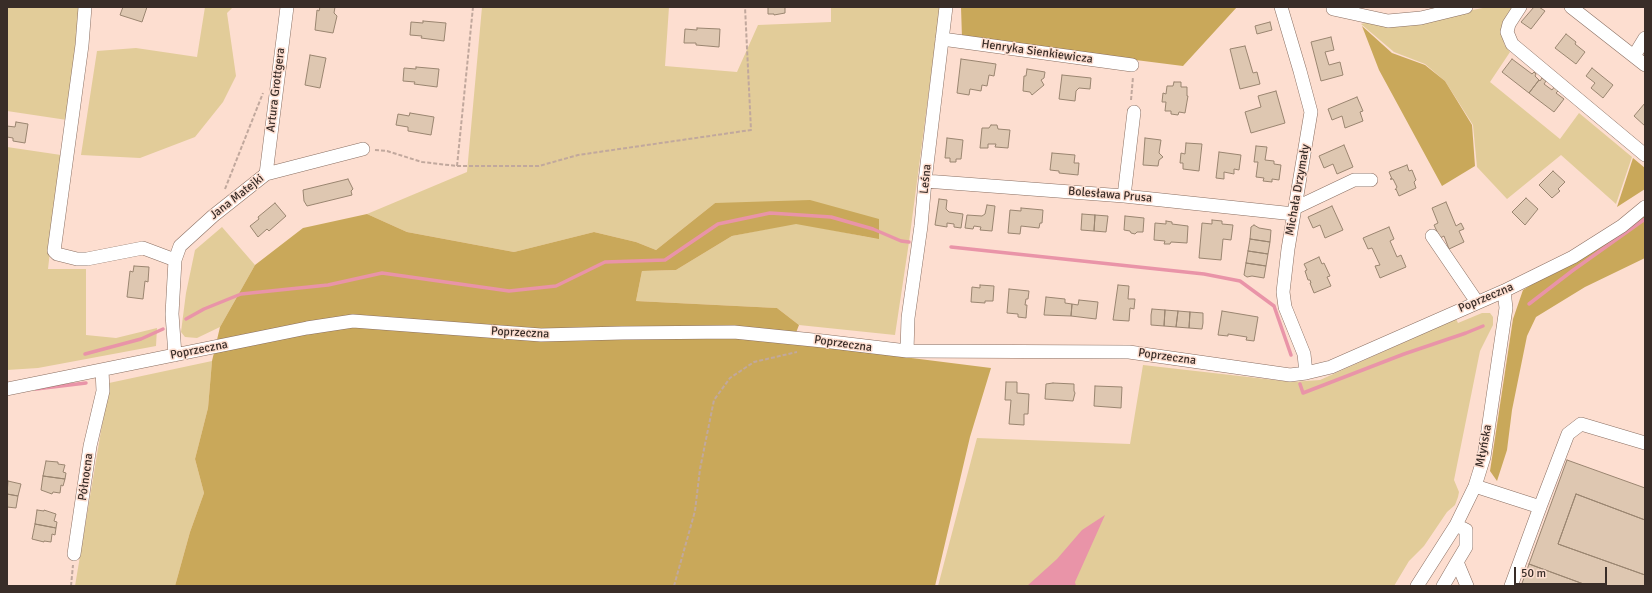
<!DOCTYPE html>
<html>
<head>
<meta charset="utf-8">
<style>
  body { margin:0 }
  #map { position:relative; width:1652px; height:593px; overflow:hidden; background:#fdded0; font-family:Signika,sans-serif }
  canvas { display:block }
  .frame { position:absolute; inset:0; border:8px solid #392d28; pointer-events:none }
  .scale { position:absolute; left:1514px; top:567px; width:93px; height:18px; box-sizing:border-box; border:2px solid #392d28; border-top:0; padding-left:5px; font-size:12px; line-height:14px; white-space:nowrap; color:#392d28; -webkit-text-stroke:3px #fdded0; paint-order:stroke }
</style>
</head>
<body>
<div id="map">
<canvas width="1652" height="593"></canvas>
<div class="frame"></div>
<div class="scale">50 m</div>
</div>
<script>
const c = document.querySelector('canvas').getContext('2d');
c.lineJoin = 'round';
function paint(path, color) { c.fillStyle = color; c.fill(path, 'evenodd'); }
const shape = rows => new Path2D(rows.map(r => 'M' + r).join(''));
function strokePath(path, color, width, dash) { c.strokeStyle = color; c.lineWidth = width; c.lineCap = dash ? 'butt' : 'round'; c.setLineDash(dash || []); c.stroke(path); }
function write(font, color, halo, rows, align = 'center') {
  c.font = font + ' Signika,sans-serif'; c.lineWidth = 3; c.setLineDash([]); c.textBaseline = 'middle'; c.strokeStyle = halo; c.fillStyle = color; for (const [text, x, y, turn = 0] of rows) {
    c.save(); c.translate(x, y); c.rotate((+turn || 0) * Math.PI / 180); c.textAlign = isNaN(turn) ? turn : align; if (halo) c.strokeText(text, 0, 0); c.fillText(text, 0, 0); c.restore();
  }
}
const green = shape([
  [7,7,81,7,67,120,7,111],
  [205,7,233,7,227,13,236,76,223,102,195,137,140,158,81,155,97,51,136,48,197,57],
  [482,7,669,7,665,66,737,72,758,25,831,22,831,7,940,7,909,242,895,335,799,325,777,308,636,301,642,271,676,270,732,236,796,223,878,239,715,203,656,250,636,242,594,232,514,252,407,232,367,214,467,172],
  [1488,7,1517,7,1503,34,1504,44,1510,52,1490,82,1560,139,1579,113,1632,157,1616,204,1561,155,1507,199,1477,167,1473,125,1445,81,1425,64,1394,52,1361,24,1365,23,1410,22],
  [7,147,61,155,48,269,86,269,86,335,116,338,157,328,156,346,38,368,7,370],
  [222,227,255,265,220,327,197,338,185,337,181,332,186,293,195,250],
  [1482,313,1490,313,1493,317,1493,325,1480,351,1454,480,1459,492,1458,497,1455,505,1447,512,1424,546,1409,561,1394,586,938,586,977,438,1130,444,1143,365,1292,382,1320,380,1456,319,1458,323],
  [212,361,208,408,195,459,204,493,190,532,175,586,75,586,109,383]
]);
const forest = shape([
  [961,7,1237,7,1183,66,962,38],
  [1362,26,1392,53,1425,65,1445,81,1472,125,1475,166,1442,186,1379,70],
  [1633,158,1645,168,1645,189,1617,207],
  [810,200,879,219,879,239,796,224,732,236,676,270,642,271,636,301,777,308,799,325,792,343,991,368,970,437,935,586,175,586,190,532,204,493,195,459,208,408,212,361,220,327,255,265,303,228,367,214,407,232,514,252,594,232,636,242,656,250,715,203],
  [1645,213,1645,258,1585,287,1536,317,1527,336,1512,410,1507,450,1497,481,1490,471,1513,319,1523,290]
]);
const water = shape([
  [1105,515,1075,582,1076,586,1027,586,1057,559,1082,530]
]);
const stream = shape([
  [951,247,1204,274,1240,281,1274,306,1291,355],
  [1529,304,1572,271,1645,219],
  [186,319,204,309,241,294,328,285,382,273,509,291,556,286,605,262,665,260,718,224,770,213,831,217,873,229,901,241,909,242],
  [85,354,141,339,163,329],
  [1300,384,1303,393,1404,354,1466,333,1483,326],
  [36,389,86,383]
]);
const building = shape([
  [123,7,147,7,142,22,120,15,123,7],
  [320,7,335,7,334,13,337,16,333,33,315,30,317,10,319,11,320,7],
  [768,7,785,7,785,13,774,15,774,14,768,14,768,7],
  [1534,7,1539,7,1545,11,1531,29,1521,22,1534,7],
  [423,21,446,23,444,41,421,38,422,36,410,35,411,22,423,23,423,21],
  [1270,22,1272,30,1257,34,1255,26,1270,22],
  [697,28,720,29,719,47,696,45,696,43,684,43,685,29,697,30,697,28],
  [1566,34,1576,42,1575,44,1585,52,1576,64,1555,48,1566,34],
  [1331,37,1334,50,1325,52,1329,65,1340,62,1343,75,1321,81,1311,42,1331,37],
  [1245,46,1253,73,1257,72,1260,84,1240,89,1230,49,1245,46],
  [310,55,326,58,320,88,305,85,310,55],
  [961,59,996,64,994,76,989,75,987,86,982,85,981,91,970,89,969,95,957,93,961,59],
  [1512,59,1532,74,1534,72,1536,74,1535,76,1539,80,1529,93,1502,72,1512,59],
  [416,67,439,69,437,87,414,84,415,82,403,81,404,68,416,69,416,67],
  [1592,68,1613,85,1603,98,1591,88,1595,83,1586,76,1592,68],
  [1027,69,1045,72,1044,78,1041,80,1044,85,1032,95,1030,92,1023,91,1024,76,1026,76,1027,69],
  [1062,75,1091,78,1090,89,1079,88,1076,91,1075,101,1059,99,1062,75],
  [1542,78,1546,81,1544,84,1552,90,1555,86,1559,90,1556,93,1564,99,1554,112,1529,93,1539,80,1540,81,1542,78],
  [1174,82,1181,82,1181,87,1187,87,1187,96,1188,96,1185,113,1179,112,1178,115,1171,114,1171,111,1165,111,1166,102,1162,102,1163,93,1166,94,1167,86,1173,86,1174,82],
  [1276,91,1285,123,1251,133,1245,112,1261,107,1258,96,1276,91],
  [1357,97,1363,111,1360,112,1363,121,1345,128,1342,116,1332,120,1328,109,1357,97],
  [1645,103,1645,126,1634,116,1645,103],
  [410,113,434,117,431,135,408,131,408,127,396,125,398,114,409,116,410,113],
  [16,122,28,124,25,143,13,141,13,138,7,137,7,126,15,127,16,122],
  [991,125,997,125,998,129,1010,130,1008,148,995,147,996,144,988,144,988,148,980,148,982,128,989,128,991,125],
  [947,138,963,140,961,159,956,159,956,162,950,162,950,158,945,158,947,138],
  [1145,138,1161,140,1159,153,1163,157,1159,160,1158,166,1143,165,1145,138],
  [1186,143,1202,144,1199,171,1183,169,1183,163,1180,163,1181,153,1185,154,1186,143],
  [1344,145,1353,167,1337,174,1333,164,1324,168,1319,156,1344,145],
  [1256,146,1267,147,1265,160,1274,161,1274,164,1281,165,1279,180,1272,179,1272,182,1263,181,1264,178,1256,177,1258,162,1254,162,1256,146],
  [1219,152,1241,155,1239,170,1234,169,1234,174,1224,172,1224,179,1216,178,1219,152],
  [1052,153,1075,155,1074,163,1079,163,1078,175,1059,173,1059,171,1050,170,1052,153],
  [1407,165,1409,171,1412,170,1416,180,1414,182,1416,188,1399,196,1396,189,1395,190,1397,187,1393,179,1390,179,1392,179,1389,172,1407,165],
  [1553,171,1565,182,1558,189,1560,191,1552,198,1539,185,1553,171],
  [348,179,353,189,351,191,352,195,307,206,304,201,303,190,348,179],
  [1526,198,1538,209,1525,225,1512,212,1526,198],
  [939,199,947,200,946,209,949,212,963,214,961,228,954,227,954,224,947,223,947,227,935,225,939,199],
  [1446,202,1456,226,1461,223,1464,229,1459,231,1464,242,1449,249,1444,236,1440,238,1434,225,1438,223,1432,208,1446,202],
  [275,203,286,216,269,231,267,229,258,237,250,226,259,219,258,217,275,203],
  [987,205,995,206,992,231,980,230,981,227,974,226,973,229,965,228,967,215,982,216,985,214,987,205],
  [1332,206,1343,230,1325,238,1320,225,1313,228,1308,217,1332,206],
  [1021,208,1043,210,1042,223,1040,223,1039,228,1021,226,1020,234,1008,233,1010,210,1021,211,1021,208],
  [1082,214,1095,215,1094,231,1081,230,1082,214],
  [1095,215,1108,216,1106,232,1094,231,1095,215],
  [1125,216,1144,218,1143,232,1137,232,1135,234,1131,233,1130,231,1124,230,1125,216],
  [1212,220,1222,221,1222,224,1233,225,1231,240,1223,239,1221,260,1199,258,1202,223,1212,224,1212,220],
  [1166,221,1172,222,1172,224,1188,226,1187,243,1171,242,1170,244,1164,244,1165,241,1154,240,1155,223,1166,224,1166,221],
  [1254,225,1259,228,1271,230,1270,242,1250,239,1251,227,1254,225],
  [1389,227,1394,239,1390,241,1397,257,1401,255,1406,267,1380,278,1375,266,1380,265,1372,248,1368,249,1363,238,1389,227],
  [1250,239,1270,242,1268,254,1248,251,1250,239],
  [1248,251,1268,254,1266,266,1246,263,1248,251],
  [1319,257,1322,264,1324,263,1330,276,1327,277,1331,286,1314,293,1310,283,1311,283,1310,280,1308,280,1305,271,1307,270,1304,264,1319,257],
  [1246,263,1266,266,1264,278,1252,276,1247,277,1244,275,1246,263],
  [134,266,149,267,148,282,145,281,143,299,127,297,130,271,133,272,134,266],
  [980,285,994,286,993,301,985,301,985,303,971,302,972,287,980,288,980,285],
  [1118,285,1129,286,1128,299,1135,299,1134,309,1130,308,1129,321,1113,320,1118,285],
  [1009,289,1029,291,1028,299,1026,299,1025,305,1027,305,1026,318,1018,317,1018,314,1007,313,1009,289],
  [1046,297,1065,299,1065,303,1072,304,1071,316,1044,315,1046,297],
  [1079,300,1098,302,1096,319,1071,316,1072,304,1078,305,1079,300],
  [1152,309,1165,310,1164,326,1151,325,1151,315,1152,309],
  [1165,310,1178,311,1176,327,1164,326,1165,310],
  [1178,311,1190,312,1189,328,1176,327,1178,311],
  [1222,311,1258,317,1254,341,1246,340,1247,337,1228,334,1228,336,1218,335,1222,311],
  [1190,312,1203,313,1203,323,1202,329,1189,328,1190,312],
  [1006,382,1017,382,1017,393,1029,394,1028,414,1024,414,1024,425,1009,424,1011,400,1005,400,1006,382],
  [1053,383,1074,384,1074,391,1075,393,1073,401,1045,399,1046,384,1053,383],
  [1095,386,1122,387,1121,408,1094,406,1095,386],
  [1567,460,1645,488,1645,520,1576,494,1558,544,1645,575,1645,586,1589,586,1529,564,1567,460],
  [46,461,58,462,58,464,65,465,63,472,66,473,65,479,43,476,46,461],
  [43,476,65,479,63,486,61,485,60,493,53,492,52,494,41,490,43,476],
  [8,481,21,484,18,496,7,494,8,481],
  [7,494,18,496,16,508,7,507,7,494],
  [1576,494,1645,520,1645,575,1558,544,1576,494],
  [37,510,44,511,44,510,56,514,54,521,57,522,56,528,35,524,37,510],
  [35,524,56,528,55,535,52,534,51,542,44,541,44,542,32,539,35,524],
  [1529,564,1589,586,1521,586,1529,564]
]);
const path = shape([
  [1131,100,1133,77],
  [375,150,387,151,422,162,457,166,539,166,578,155,751,130,745,7],
  [457,166,473,7],
  [225,189,263,93],
  [71,586,73,565],
  [674,586,695,511,700,469,714,400,730,378,754,362,797,352]
]);
const minor = shape([
  [85,7,82,45,54,251,57,254,77,259,87,259,143,248,175,260],
  [1281,7,1300,71,1311,112,1288,249,1283,292,1285,307,1304,354,1306,373],
  [1520,7,1509,24,1507,32,1512,44,1645,155],
  [1571,7,1645,65],
  [1333,9,1388,21,1421,18,1466,7],
  [942,39,1132,65],
  [1634,56,1645,38],
  [266,174,287,7],
  [925,181,1124,196,1294,214],
  [1124,196,1134,112],
  [1295,208,1354,180,1371,180],
  [1432,236,1477,302],
  [907,351,908,318,921,226,925,181,946,7],
  [175,355,172,314,175,260,180,246,213,216,266,174,363,149],
  [7,389,307,328,353,321,541,335,622,333,734,332,823,341,907,351,1129,352,1290,375,1306,373,1331,367,1504,291,1573,257,1622,226,1645,207],
  [1475,486,1540,507,1568,434,1581,424,1645,443],
  [1456,525,1466,530,1466,547,1457,562,1467,586],
  [74,554,90,446,103,391,102,370],
  [1417,586,1456,525,1475,486,1484,457,1506,308,1504,291],
  [1443,586,1457,562],
  [1511,586,1540,507]
]);
const streetNames = [
  ["Henryka Sienkiewicza",1037,52,8],
  ["Artura Grottgera",276,90,-83],
  ["Leśna",926,179,-84],
  ["Michała Drzymały",1298,190,-80],
  ["Bolesława Prusa",1110,195,5],
  ["Jana Matejki",237,197,-38],
  ["Poprzeczna",1486,298,-23],
  ["Poprzeczna",520,333,3],
  ["Poprzeczna",843,344,8],
  ["Poprzeczna",199,350,-11],
  ["Poprzeczna",1167,357,8],
  ["Młyńska",1484,446,-79],
  ["Północna",86,477,-82]
];
paint(green, '#e2cc99');
paint(forest, '#c9a85a');
paint(water, '#e994a8');
strokePath(stream, '#e994a8', 3.5);
paint(building, '#dec7b1');
strokePath(building, '#9a8570', 1);
strokePath(minor, '#8a6f62', 14);
strokePath(path, '#c1a89d', 2, [4, 2]);
strokePath(minor, '#fff', 13);
write('12px', '#392d28', '#fdded0', streetNames);
</script>
</body>
</html>
